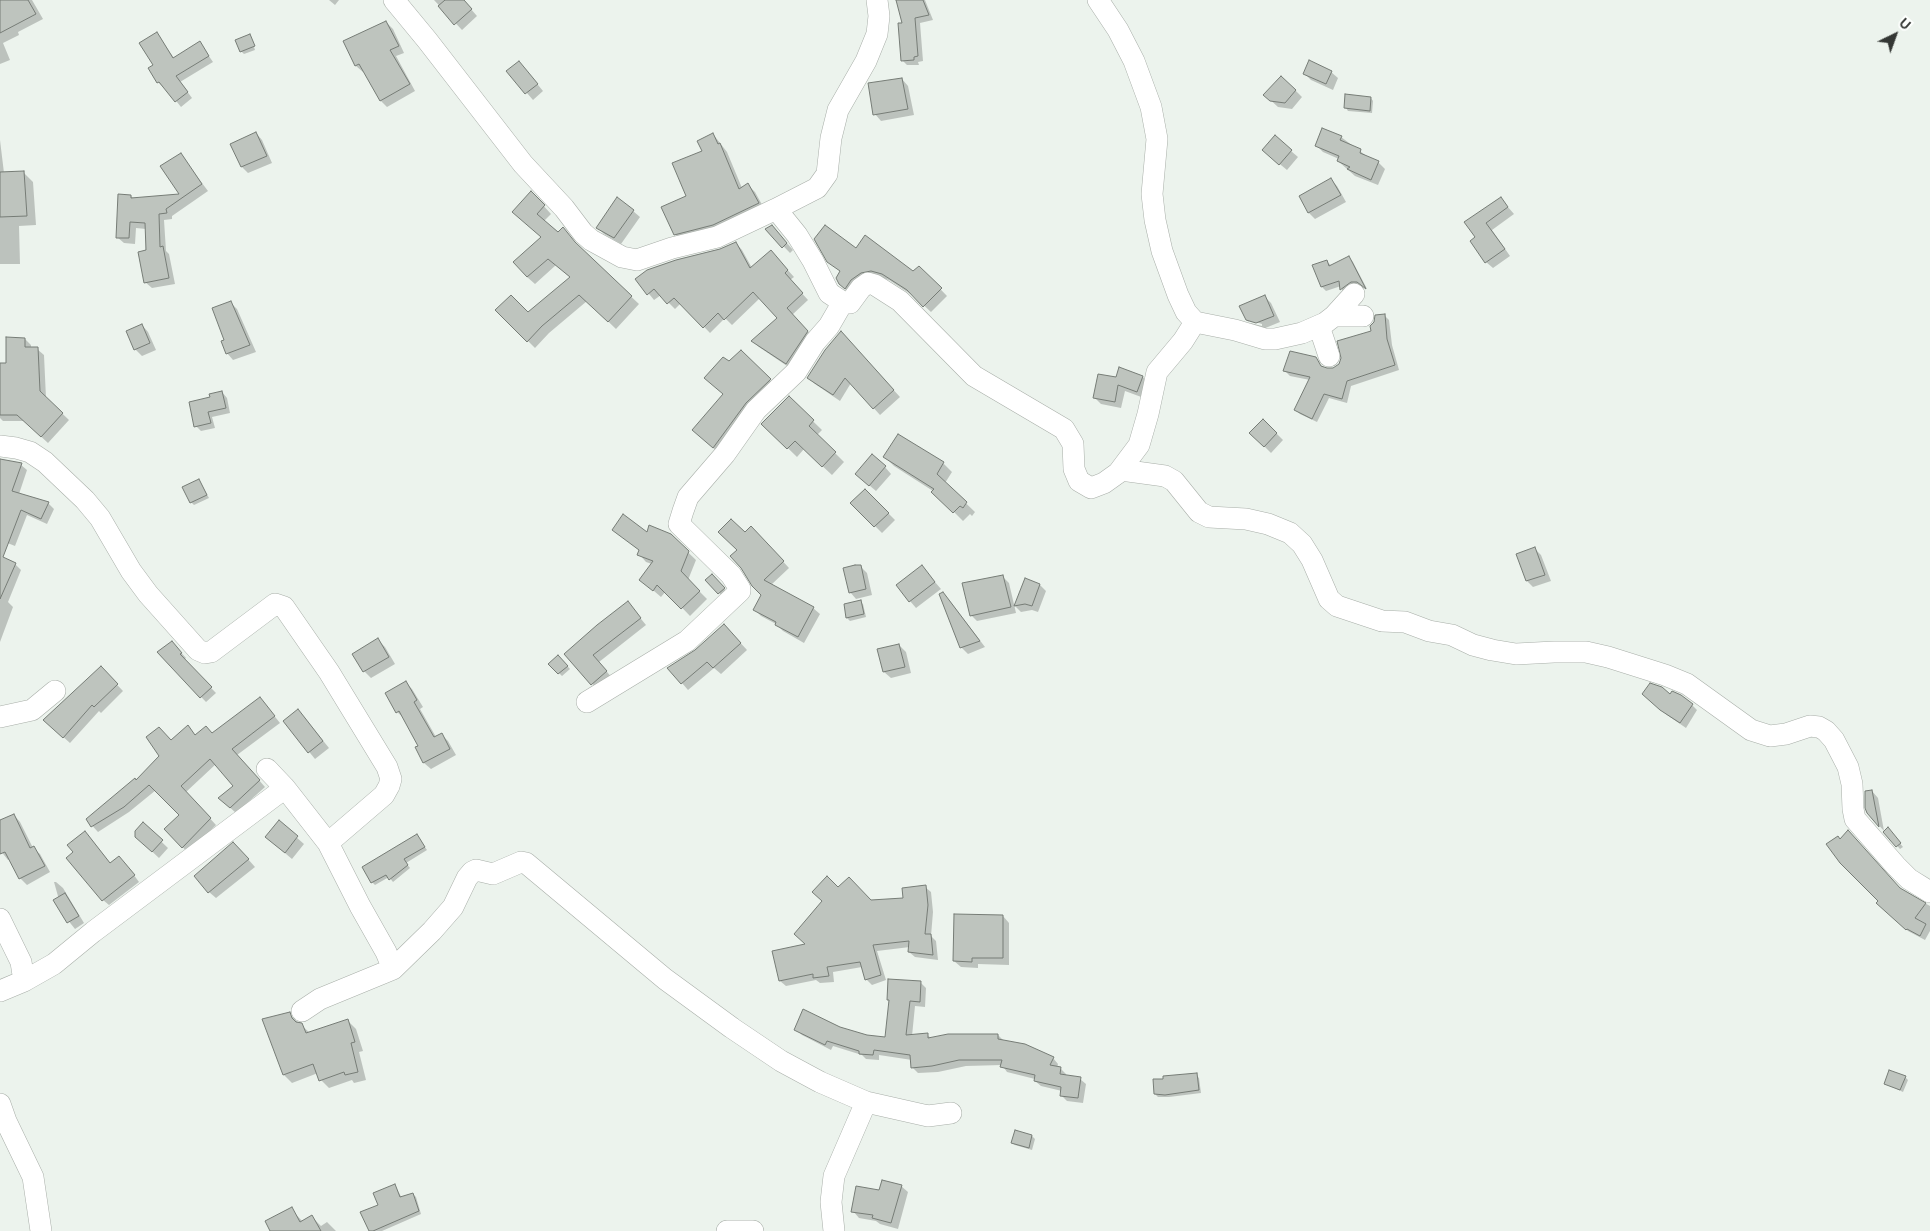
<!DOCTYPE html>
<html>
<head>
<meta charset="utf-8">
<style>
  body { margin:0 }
  #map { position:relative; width:1930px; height:1231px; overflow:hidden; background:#ecf3ed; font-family:"DM Sans",sans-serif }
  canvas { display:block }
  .north { position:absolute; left:1870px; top:10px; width:50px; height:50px; -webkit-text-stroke:4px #fdfffd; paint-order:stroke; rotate:42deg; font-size:14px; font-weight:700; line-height:20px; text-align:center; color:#343734 }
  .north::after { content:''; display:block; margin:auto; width:18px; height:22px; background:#343734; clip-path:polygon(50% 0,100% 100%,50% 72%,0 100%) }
</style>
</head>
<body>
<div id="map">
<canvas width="1930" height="1231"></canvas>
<div class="north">U</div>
</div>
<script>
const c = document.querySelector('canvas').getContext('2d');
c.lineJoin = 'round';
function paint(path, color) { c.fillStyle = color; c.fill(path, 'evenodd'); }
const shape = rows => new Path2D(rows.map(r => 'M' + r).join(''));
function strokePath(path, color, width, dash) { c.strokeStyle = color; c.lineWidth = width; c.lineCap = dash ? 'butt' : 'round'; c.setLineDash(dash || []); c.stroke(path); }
const shadow = shape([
  [0,0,32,0,43,19,18,32,19,35,3,43,10,60,0,64],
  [329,0,339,0,335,5],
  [434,0,463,0,477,16,462,30],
  [897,0,925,0,933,20,920,23,923,61,918,62,919,65,907,65,902,60,904,24],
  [386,22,393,29,404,53,396,56,415,91,387,107,381,101,364,71,363,72,356,66,345,42],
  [157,34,174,58,200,43,213,62,180,82,192,98,181,107,165,87,163,87,158,82,155,65],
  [250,35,255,50,244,54,241,51],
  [525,69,543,91,533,100,508,71],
  [1331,72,1338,78,1333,90,1311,80,1304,73],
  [902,79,908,86,914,115,881,121,875,114],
  [1295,90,1302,97,1292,109,1278,107,1265,95],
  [1371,98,1373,101,1372,113,1348,111,1346,108],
  [256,133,262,140,272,163,248,173,242,167],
  [713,134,727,152,742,188,748,185,755,192,765,210,682,241,675,234,704,152],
  [1341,137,1368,157,1378,162,1385,169,1378,185,1355,176,1338,161,1339,159,1323,152,1316,145],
  [0,140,4,173,23,172,33,182,36,225,19,226,20,264,0,264],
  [1291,151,1298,157,1287,170,1270,156],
  [180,154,208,191,172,216,172,219,164,220,166,251,169,254,175,284,152,288,145,282,146,229,136,228,135,244,124,243,117,237,131,196,134,199,181,195],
  [1331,180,1337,186,1346,202,1315,219,1309,213,1300,197],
  [531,192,551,214,544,221,580,249,639,304,616,329,587,301,549,333,535,348,497,310,528,313,571,278,556,265,535,284,527,277,543,238],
  [1501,199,1514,214,1492,230,1510,256,1493,268,1486,262,1476,238],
  [633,211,640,217,621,244,604,234,598,228],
  [772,226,793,250,790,253,767,229],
  [736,243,742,250,752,268,777,258,794,277,790,280,808,300,792,315,814,338,793,370,759,347,753,341,779,318,760,298,732,325,725,318,710,333,681,303,675,309,661,295,654,300,637,279,721,250],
  [856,250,913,273,919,267,947,296,931,312,915,297,889,280,879,277,847,291,840,284,841,272,828,261],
  [1349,257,1353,262,1367,289,1363,286,1355,286,1346,294,1342,290,1341,286,1326,291,1322,287,1326,261,1332,266],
  [1265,297,1271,303,1280,322,1263,329,1253,326,1250,323,1262,326,1262,324,1249,320,1249,322,1247,319],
  [230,302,237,309,256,352,233,360,227,353,226,340],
  [1384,315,1389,320,1392,345,1399,370,1351,386,1347,403,1329,398,1317,422,1300,414,1295,409,1310,380,1290,376,1285,371,1315,358,1323,368,1334,369,1372,332],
  [142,325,148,332,156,350,142,356,135,349],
  [25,339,31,345,31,348,37,349,44,355,46,398,69,420,48,443,24,421,3,421,0,418,0,364,7,365],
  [847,339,900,397,880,415,851,383,840,401,815,384,809,378],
  [741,352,778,388,722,456,702,438,724,395,729,363],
  [1120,369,1143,377,1149,384,1144,398,1125,391,1121,408,1101,404,1094,397,1116,379],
  [222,392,227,398,230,413,212,417,215,428,201,431,196,426,211,398],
  [789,398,822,430,817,435,844,462,832,475,804,449,797,457,763,424],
  [1263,420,1283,440,1271,453,1251,433],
  [885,457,943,463,952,472,945,483,975,512,972,516,970,514,963,521,933,491,894,466],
  [0,464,21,465,27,470,19,494,48,503,54,509,47,524,27,515,15,546,0,540],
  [885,467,891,474,876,491,863,480],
  [199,480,209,498,194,505,191,502],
  [865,490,895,520,882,533,852,503],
  [614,530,670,535,696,560,688,580,707,599,690,616,666,591,661,597,640,579,652,564,646,562,639,554,640,551],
  [745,533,758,534,789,568,771,585,813,608,820,614,804,643,783,631,776,624,761,616,755,610,762,595,739,550],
  [1534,548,1541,555,1551,581,1533,587,1527,581,1517,555],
  [0,557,15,564,21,570,8,602,13,607,0,642],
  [861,567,867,573,872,595,856,599,850,592],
  [922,567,941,589,916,608,910,601],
  [1003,577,1009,583,1016,613,977,621,971,615],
  [707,580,718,582,730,595,726,600],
  [1025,580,1040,585,1046,591,1038,612,1032,610,1021,612,1015,606],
  [949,600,985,647,968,654,961,647],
  [860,602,863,604,866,617,850,621,847,618,845,605],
  [628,603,646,625,599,662,612,678,598,690,566,654],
  [724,625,747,650,721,674,714,668,688,690,669,668,696,651],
  [378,640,385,647,395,664,371,678,364,671],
  [899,645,906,652,911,673,891,678,884,672],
  [177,648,186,658,184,660,216,693,206,702,159,653],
  [558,656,570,669,562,676,550,664],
  [101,668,123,691,101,713,99,711,70,743,51,726],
  [406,683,412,689,423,707,420,709,436,737,441,734,448,741,456,755,431,769,424,763,416,748,420,746,404,718,397,712],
  [1670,696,1692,705,1697,710,1686,728,1667,715,1649,699],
  [260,698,280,723,237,755,265,787,236,813,226,804,235,787,216,764,186,792,216,825,188,853,166,829,180,815,156,790,129,812,98,832,87,820,136,781,161,756,171,741,188,727,196,736,212,735],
  [304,717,329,748,315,759,284,721],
  [1872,791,1878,798,1884,831,1868,813],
  [14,815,20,822,33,848,40,854,50,872,27,885,20,878,10,859,8,860,0,850,0,822],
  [279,822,304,844,292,859,273,843],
  [143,824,168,848,159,858,143,843],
  [1885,832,1891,832,1903,847,1900,849],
  [417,836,427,850,406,863,410,868,393,882,389,877,375,885,372,882],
  [90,838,111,864,125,863,139,882,109,905,103,900],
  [240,850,255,867,216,898,209,892],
  [54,882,56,882,63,888,84,923,75,929,63,914],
  [925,887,931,892,933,912,931,936,936,941,938,960,915,957,909,952,910,947,877,951,886,980,872,985,866,979,862,967,833,972,834,982,820,983,816,980,786,986,780,981,807,944,838,889,871,901,904,899],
  [1901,890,1930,906,1930,931,1925,940,1908,931,1884,909],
  [1003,916,1009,923,1009,965,978,964,978,968,961,967,954,961],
  [920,982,926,988,925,1007,915,1006,912,1036,927,1035,931,1038,998,1035,1004,1041,1053,1058,1058,1064,1057,1068,1061,1069,1066,1074,1066,1076,1080,1079,1086,1084,1083,1103,1067,1101,1061,1095,1062,1091,1041,1086,1035,1081,1035,1079,1007,1072,1002,1065,966,1066,938,1072,918,1073,912,1067,912,1060,879,1055,879,1060,866,1059,862,1055,833,1046,831,1050,802,1035,796,1029,840,1028,867,1037,886,1039,890,1001,888,999],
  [289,1014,310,1033,348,1021,356,1029,363,1051,359,1052,366,1080,354,1083,352,1080,329,1088,321,1080,318,1073,292,1083,284,1075,264,1020],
  [1196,1075,1199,1078,1201,1093,1169,1097,1158,1097,1155,1094],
  [1905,1077,1908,1080,1903,1092,1886,1084],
  [1016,1131,1032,1136,1035,1139,1032,1150,1015,1145,1012,1143],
  [395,1186,402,1198,413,1194,416,1197,421,1214,382,1231,370,1231,379,1205],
  [901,1186,908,1192,898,1229,880,1224,876,1221,859,1218,853,1211,880,1192],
  [291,1209,303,1222,312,1217,321,1226,327,1222,336,1231,272,1231]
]);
const building = shape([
  [0,0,28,0,36,14,0,33,0,0],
  [445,0,464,0,472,9,454,25,438,6,445,0],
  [896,0,923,0,929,15,915,18,918,56,914,57,914,60,901,61,898,23,902,23,896,0],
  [386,21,399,46,390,50,410,84,380,101,359,64,355,66,343,41,386,21],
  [157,32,173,58,200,41,209,56,176,76,188,92,175,102,159,82,157,83,148,68,153,65,139,43,157,32],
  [250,34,255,46,240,52,235,40,250,34],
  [1309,60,1332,71,1326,84,1303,74,1309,60],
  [519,61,538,84,525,94,506,71,519,61],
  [1281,76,1296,90,1285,103,1270,101,1263,95,1281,76],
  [902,78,908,109,873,115,868,83,902,78],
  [1345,94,1371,97,1370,111,1344,108,1345,94],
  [1322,128,1342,136,1340,140,1361,149,1360,153,1379,161,1371,180,1347,169,1350,167,1337,161,1339,156,1315,146,1322,128],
  [256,132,267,156,241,167,230,144,256,132],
  [713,133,718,144,720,143,739,189,748,183,759,203,713,225,674,235,661,207,686,196,672,163,702,151,697,141,713,133],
  [1275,135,1292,150,1279,165,1262,150,1275,135],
  [181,153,202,184,166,209,167,213,159,214,160,247,163,246,169,278,144,283,138,252,146,250,145,223,130,222,129,238,116,238,118,194,131,195,131,198,179,194,160,166,181,153],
  [24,171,27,216,0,217,0,172,24,171],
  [1331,178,1341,195,1308,213,1299,196,1331,178],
  [531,191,545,205,537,214,558,232,563,227,575,242,632,296,608,322,579,295,542,326,527,342,495,310,511,295,528,312,570,277,548,259,527,277,513,262,541,237,512,212,531,191],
  [617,197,634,210,614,238,596,228,617,197],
  [1501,197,1508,207,1486,223,1505,249,1485,263,1470,241,1475,237,1464,222,1501,197],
  [772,225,787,243,782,248,765,229,772,225],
  [825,225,856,248,865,235,913,271,919,266,942,288,923,307,907,290,882,274,871,271,861,273,851,280,845,289,839,284,836,278,840,271,827,262,814,239,825,225],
  [736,242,750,268,771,250,788,270,785,273,803,293,787,308,808,331,786,364,751,341,777,318,753,292,724,320,718,313,703,328,674,298,667,304,654,289,647,295,635,279,647,270,676,260,720,249,736,242],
  [1349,256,1366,289,1357,282,1351,282,1340,290,1339,281,1321,287,1312,265,1327,260,1329,266,1349,256],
  [1265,295,1274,316,1256,323,1246,320,1239,306,1265,295],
  [231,301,250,345,226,354,221,341,224,340,212,308,231,301],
  [1385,314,1387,339,1395,365,1347,381,1342,399,1324,394,1312,419,1294,410,1310,377,1283,371,1290,351,1316,357,1321,366,1327,368,1333,368,1339,364,1341,358,1337,341,1371,331,1370,326,1374,322,1375,315,1385,314],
  [142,324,150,343,134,350,126,331,142,324],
  [841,331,894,390,873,409,845,378,833,395,807,378,825,350,841,331],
  [6,337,25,338,25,347,38,347,40,391,63,413,41,437,17,415,0,415,0,363,6,363,6,337],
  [741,350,771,379,746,403,713,448,692,430,723,394,704,378,723,357,729,361,741,350],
  [1119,367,1143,376,1137,392,1118,385,1115,402,1093,398,1098,374,1116,377,1119,367],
  [222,391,226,408,208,412,211,423,194,427,189,402,210,397,209,394,222,391],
  [789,396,814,420,809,426,836,452,822,467,795,441,787,449,761,424,789,396],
  [1263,419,1277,433,1264,447,1249,433,1263,419],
  [898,434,944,462,937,474,967,502,963,508,960,506,953,513,931,492,934,489,883,457,898,434],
  [872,454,886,466,869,486,855,474,872,454],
  [0,459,22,463,12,491,49,502,41,519,21,510,3,557,16,563,0,599,0,459],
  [199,479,207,495,190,503,182,487,199,479],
  [865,489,889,513,874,527,850,503,865,489],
  [623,514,647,532,649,525,671,534,689,551,681,571,700,591,681,609,657,585,653,591,639,580,653,561,637,555,639,550,612,530,623,514],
  [731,519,745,532,751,526,784,561,764,580,814,607,798,637,775,625,776,622,753,610,761,595,752,586,741,568,730,556,737,550,718,532,731,519],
  [1535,547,1545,575,1526,581,1516,554,1535,547],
  [855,565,861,565,866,589,849,593,843,568,855,565],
  [922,565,935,582,909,602,896,585,922,565],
  [712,574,725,588,718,594,705,580,712,574],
  [1003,575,1011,607,970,616,962,583,1003,575],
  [1025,578,1040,584,1032,606,1025,604,1014,606,1025,578],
  [943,592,980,641,960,648,939,594,943,592],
  [861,600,864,614,846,618,844,604,861,600],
  [628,601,641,618,593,655,607,671,591,685,564,654,597,625,628,601],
  [724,624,741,643,713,668,707,662,681,684,667,668,695,650,724,624],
  [378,638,389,657,363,672,352,654,378,638],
  [172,641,182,653,180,654,212,687,200,698,157,652,172,641],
  [899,644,905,667,883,672,877,649,899,644],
  [558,655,568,666,558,674,548,664,558,655],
  [101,666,118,684,94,707,92,705,63,738,43,720,101,666],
  [406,681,417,700,414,702,434,737,442,733,450,749,423,763,415,747,418,746,399,711,396,713,385,693,406,681],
  [1650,683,1662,687,1670,694,1672,691,1681,695,1693,704,1680,723,1660,710,1642,694,1650,683],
  [260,697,275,716,232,749,260,780,230,808,218,798,233,786,210,759,181,786,211,818,182,848,164,829,179,815,149,785,124,807,91,827,86,819,135,778,136,780,159,756,146,737,159,727,171,740,188,725,195,735,206,726,212,733,260,697],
  [298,709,323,741,308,753,283,721,298,709],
  [1872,790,1879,827,1867,813,1865,808,1865,791,1872,790],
  [14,814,30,848,34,846,45,866,19,879,5,852,0,854,0,820,14,814],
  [279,820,298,836,285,853,265,837,279,820],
  [143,822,163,840,152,852,135,837,135,831,143,822],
  [1888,827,1901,843,1896,847,1883,832,1888,827],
  [1848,830,1900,888,1926,903,1915,918,1926,924,1920,936,1907,929,1906,930,1876,903,1878,901,1840,863,1826,844,1838,836,1840,839,1848,830],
  [85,831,110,863,119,856,135,875,102,901,66,858,73,852,67,845,85,831],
  [417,834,425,847,404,859,408,865,389,880,386,875,371,883,362,867,417,834],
  [233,842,249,859,208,893,194,876,233,842],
  [827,876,838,887,849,877,871,900,903,898,902,888,926,885,928,905,925,934,931,934,933,955,908,952,909,941,873,945,881,975,865,980,860,962,827,967,829,976,813,978,813,974,779,981,772,951,805,944,794,934,822,901,812,892,827,876],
  [65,893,79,916,67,923,53,900,65,893],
  [954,914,1003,915,1003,958,972,958,972,962,953,961,954,914],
  [888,979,921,981,920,1002,910,1001,906,1035,928,1033,928,1038,948,1034,998,1034,998,1039,1025,1044,1054,1057,1050,1065,1061,1067,1060,1074,1081,1077,1078,1098,1060,1096,1061,1087,1034,1081,1035,1075,1000,1067,1002,1060,959,1060,932,1066,911,1068,910,1055,874,1050,873,1055,859,1054,859,1051,827,1041,825,1045,794,1030,803,1009,840,1027,867,1035,885,1037,889,1000,887,1000,888,979],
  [290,1012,292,1018,296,1022,302,1023,306,1033,348,1019,355,1042,351,1043,358,1072,345,1075,344,1072,319,1081,313,1064,283,1075,262,1019,290,1012],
  [1889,1070,1906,1076,1900,1090,1884,1084,1889,1070],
  [1197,1073,1199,1090,1165,1095,1154,1094,1153,1079,1163,1079,1163,1076,1197,1073],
  [1015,1130,1032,1135,1029,1148,1011,1143,1015,1130],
  [882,1180,902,1185,891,1223,872,1218,873,1215,851,1212,856,1186,879,1190,882,1180],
  [395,1184,400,1197,413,1193,419,1211,373,1231,369,1231,360,1212,378,1205,373,1193,395,1184],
  [292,1207,300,1222,312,1215,321,1231,270,1231,265,1221,292,1207]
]);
const minor = shape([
  [394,0,427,40,523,164,564,208,583,233,591,240,622,257,637,260,672,248,717,237,776,209,797,235,813,261,829,293,844,303,850,303,861,288,868,283,875,285,900,301,974,376,1064,429,1073,444,1074,469,1079,481,1091,488,1104,483,1118,473,1139,445,1148,414,1157,372,1183,341,1195,322,1186,312,1178,295,1162,251,1155,220,1152,194,1157,139,1151,107,1134,61,1118,30,1098,0],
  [776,209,817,188,827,174,831,138,838,110,866,61,877,34,879,16,877,0],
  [1334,316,1363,316],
  [1195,322,1235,330,1265,339,1275,339,1302,333,1325,323,1334,316,1354,294],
  [1319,326,1329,356],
  [0,446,16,448,30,452,45,462,85,500,100,518,131,571,148,594,198,650,205,653,211,652,275,604,284,607,329,672,387,767,391,779,389,786,384,795,328,843],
  [1121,470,1165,476,1174,481,1199,512,1209,517,1246,519,1268,524,1290,533,1302,544,1312,560,1329,599,1337,606,1382,621,1405,622,1429,631,1452,635,1473,645,1492,650,1516,654,1554,652,1586,652,1608,657,1665,675,1687,684,1751,730,1770,736,1786,734,1810,726,1819,727,1826,731,1834,740,1848,767,1852,784,1853,809,1855,819,1896,866,1909,879,1930,892],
  [587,702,687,641,740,591,740,589,731,575,679,524,683,511,688,497,725,454,756,410,796,372,815,342,829,326,840,307,844,303],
  [0,717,32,710,55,691],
  [267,769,285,788],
  [0,919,21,962,24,981],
  [0,991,24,981,54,964,93,932,285,788,328,843,360,906,386,952,393,969],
  [302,1011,320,999,393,969,432,931,453,907,467,878,472,872,476,870,493,874,521,862,526,863,550,883,665,979,732,1028,781,1061,820,1082,866,1102,928,1116,951,1113],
  [0,1104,6,1121,33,1177,41,1231],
  [727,1231,753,1231],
  [834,1231,831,1202,834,1176,866,1102]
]);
paint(shadow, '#0003');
paint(building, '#bec4be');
strokePath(building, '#767c76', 1);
strokePath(minor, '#a8aea8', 22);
strokePath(minor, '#fff', 21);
</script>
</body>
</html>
